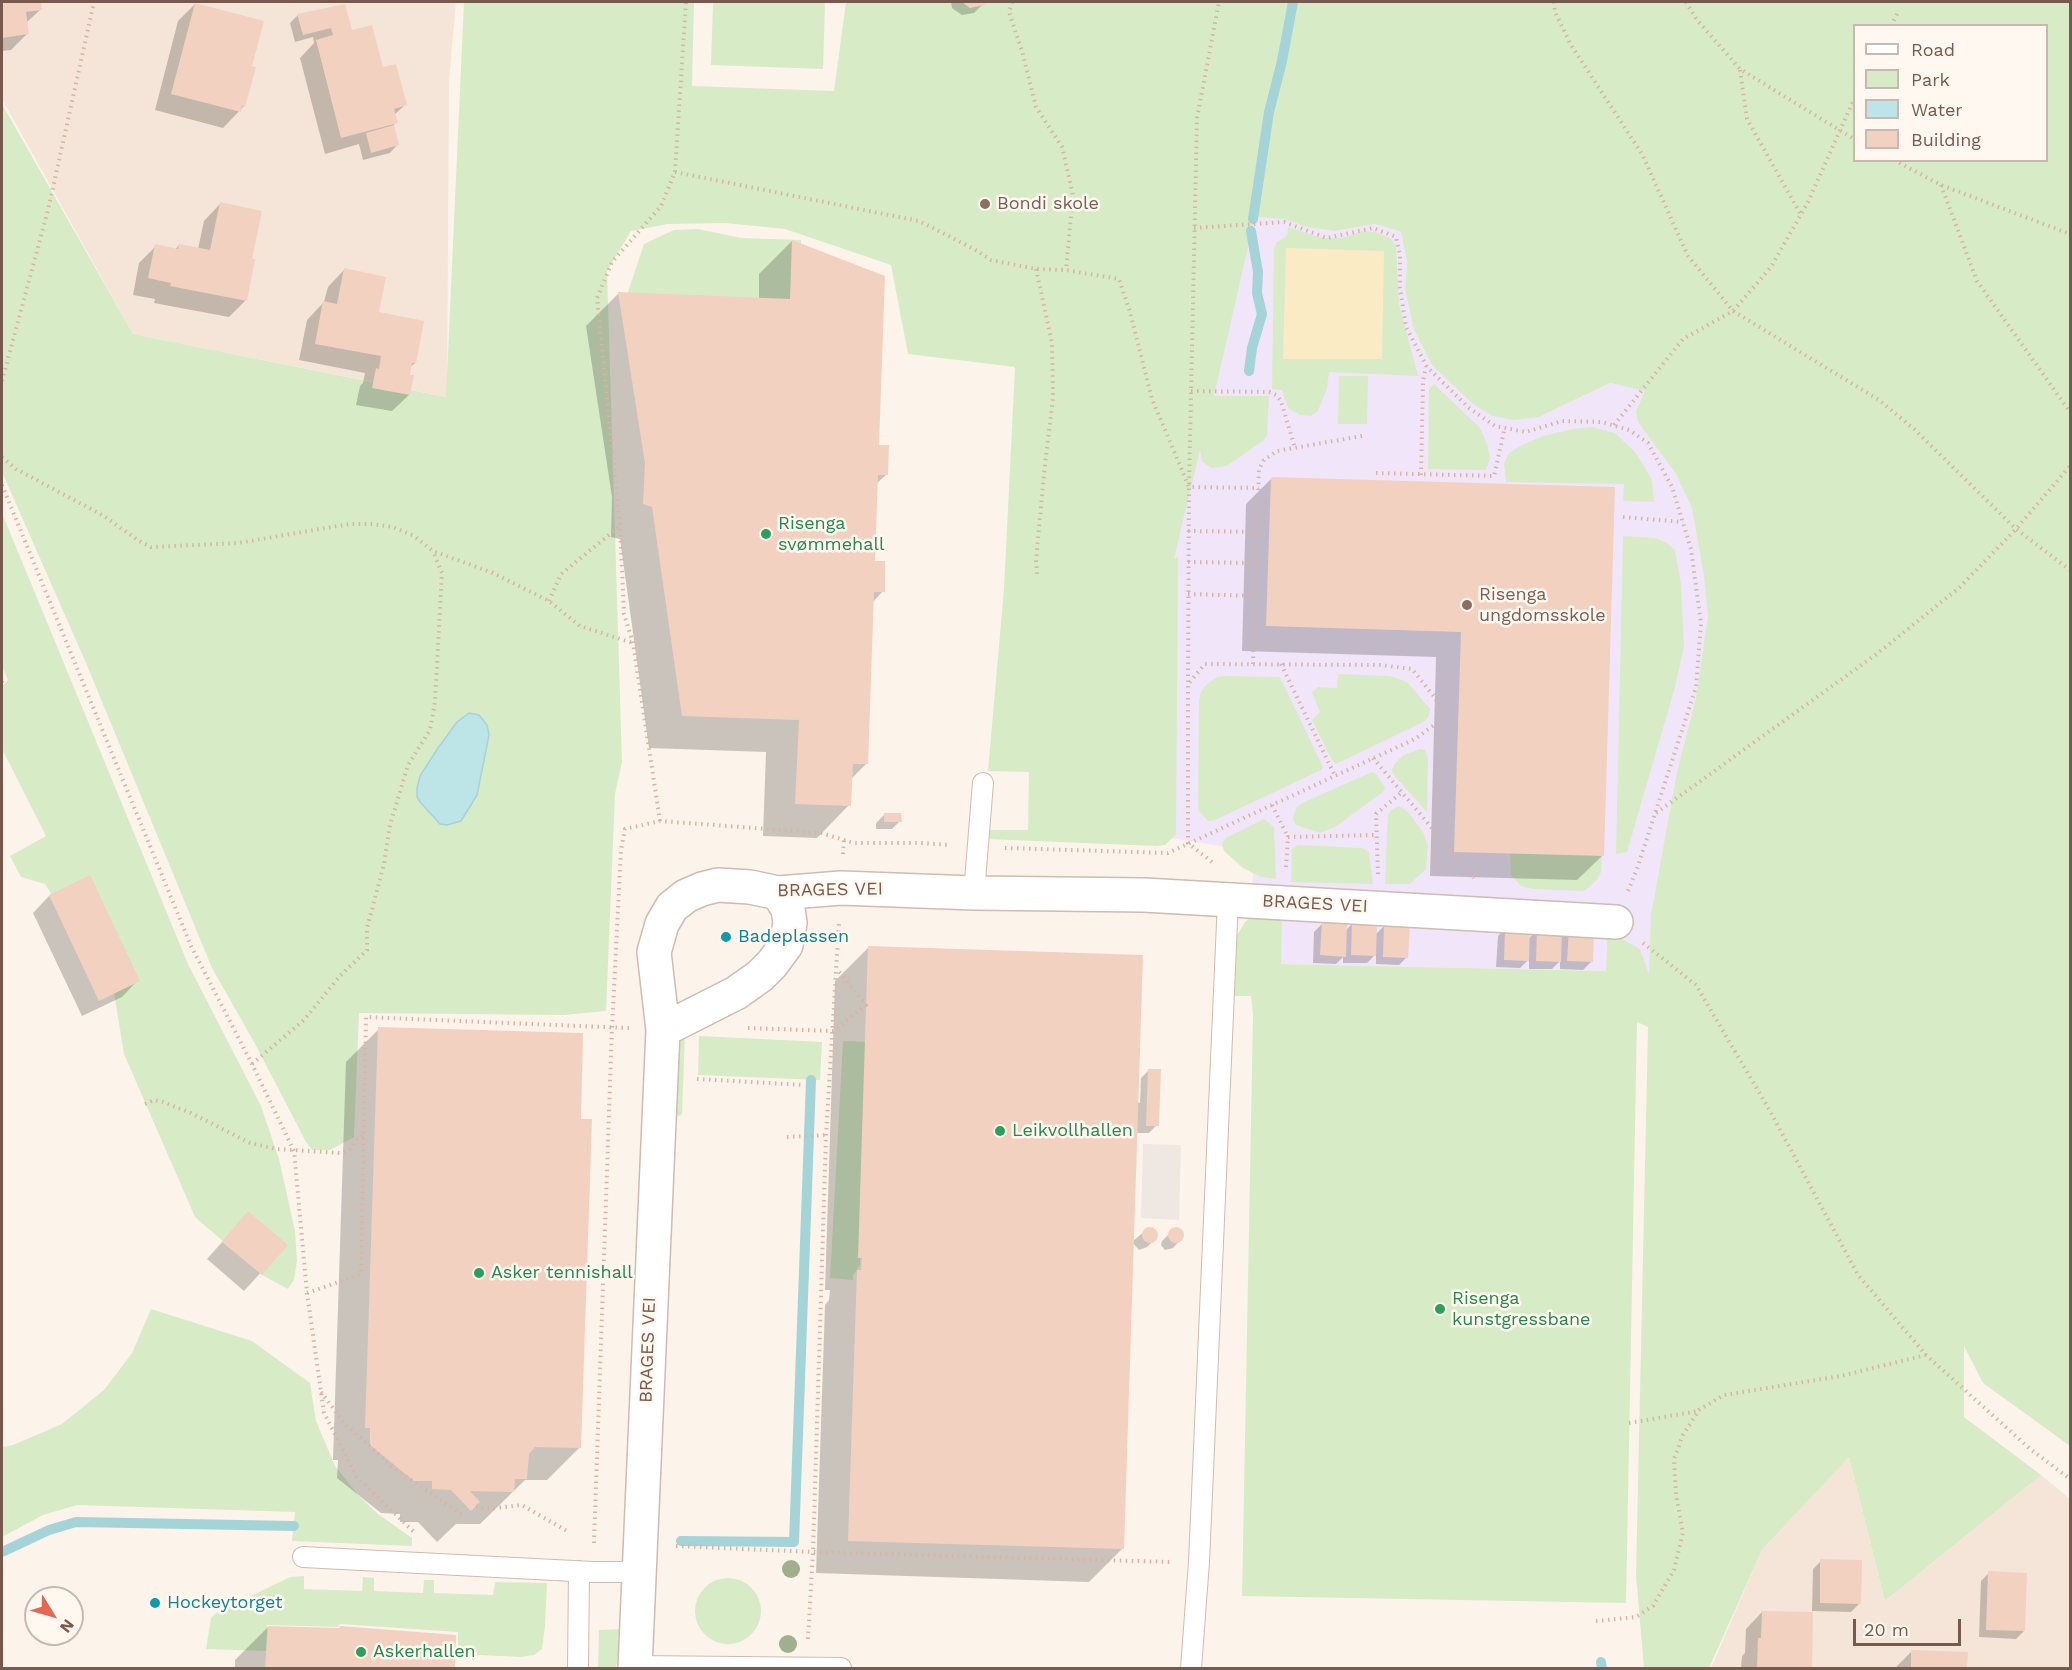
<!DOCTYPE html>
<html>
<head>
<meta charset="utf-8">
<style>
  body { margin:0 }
  #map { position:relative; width:2072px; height:1670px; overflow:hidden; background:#fcf4ea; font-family:"Work Sans",sans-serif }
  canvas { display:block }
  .frame { position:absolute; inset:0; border:3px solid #78594d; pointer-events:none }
  .legend { position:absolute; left:1853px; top:24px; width:195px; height:138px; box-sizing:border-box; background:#fff8f0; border:2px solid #c9b8af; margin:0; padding:8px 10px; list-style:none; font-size:18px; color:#78594d }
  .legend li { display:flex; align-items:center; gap:12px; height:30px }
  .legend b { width:30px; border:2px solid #c9b8af }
  .north { position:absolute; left:24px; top:1586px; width:60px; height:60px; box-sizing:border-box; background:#fff8f0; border:2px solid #c9b8af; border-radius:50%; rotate:127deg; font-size:16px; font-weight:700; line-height:24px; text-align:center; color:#78594d }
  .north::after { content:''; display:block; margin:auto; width:21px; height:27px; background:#e56751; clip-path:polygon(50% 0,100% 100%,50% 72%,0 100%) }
  .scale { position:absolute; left:1853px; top:1619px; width:108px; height:27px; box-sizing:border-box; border:3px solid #78594d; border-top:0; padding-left:8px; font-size:18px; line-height:21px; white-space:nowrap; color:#78594d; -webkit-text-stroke:4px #fff8f0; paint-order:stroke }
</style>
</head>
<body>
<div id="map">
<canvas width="2072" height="1670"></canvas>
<div class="frame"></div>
<ul class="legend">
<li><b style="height:8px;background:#fff"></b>Road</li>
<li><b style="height:16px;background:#d8ebc7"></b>Park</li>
<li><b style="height:16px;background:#bde4e7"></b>Water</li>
<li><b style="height:16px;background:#f2d1c1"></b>Building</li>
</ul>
<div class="north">N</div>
<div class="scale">20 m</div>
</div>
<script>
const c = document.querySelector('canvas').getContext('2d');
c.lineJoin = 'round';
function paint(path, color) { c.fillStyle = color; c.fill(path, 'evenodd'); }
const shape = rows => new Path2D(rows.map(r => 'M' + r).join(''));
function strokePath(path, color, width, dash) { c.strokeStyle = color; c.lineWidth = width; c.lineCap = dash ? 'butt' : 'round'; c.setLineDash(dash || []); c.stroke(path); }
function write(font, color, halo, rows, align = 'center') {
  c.font = font + ' "Work Sans",sans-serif'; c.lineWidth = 5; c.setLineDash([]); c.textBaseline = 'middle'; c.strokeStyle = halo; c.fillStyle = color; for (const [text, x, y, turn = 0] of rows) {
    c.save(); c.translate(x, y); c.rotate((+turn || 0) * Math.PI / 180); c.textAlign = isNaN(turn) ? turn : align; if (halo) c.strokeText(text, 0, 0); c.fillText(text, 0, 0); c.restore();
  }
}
const residential = shape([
  [2,2,456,2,449,81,447,397,133,334,2,99],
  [1849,1457,1885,1601,2041,1475,2070,1499,2070,1668,1711,1668,1762,1550]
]);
const industrial = shape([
  [1143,1144,1181,1145,1179,1220,1141,1218]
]);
const education = shape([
  [1255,217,1285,219,1306,227,1335,231,1375,224,1401,232,1407,262,1405,290,1414,330,1432,365,1539,417,1610,383,1735,410,1778,502,1650,976,1606,971,1281,964,1248,959,1253,874,1221,846,1170,838,1174,557]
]);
const green = shape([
  [464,2,694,2,692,86,834,91,846,2,2070,2,2070,1446,1983,1383,1964,1346,1964,1417,2041,1475,1885,1601,1849,1457,1762,1550,1709,1668,1644,1668,1636,1575,1648,1027,1637,1022,1626,1603,1242,1596,1253,1015,1251,996,1234,996,1236,937,1245,922,1252,916,1282,915,1281,964,1606,971,1608,931,1640,949,1649,974,1651,915,1677,772,1696,698,1708,616,1704,576,1692,508,1676,474,1638,422,1636,411,1645,391,1610,383,1539,417,1514,420,1493,416,1473,404,1432,365,1414,330,1405,290,1407,262,1401,232,1375,224,1335,231,1306,227,1285,219,1255,217,1214,396,1269,396,1267,435,1264,440,1227,466,1211,468,1202,461,1200,450,1174,559,1178,557,1176,834,1165,845,1157,846,987,839,988,830,1028,830,1029,772,988,771,1004,589,1015,367,908,354,891,265,785,229,725,223,668,224,631,231,607,271,622,762,615,794,606,1011,564,1015,359,1013,354,1137,330,1150,312,1150,306,1142,254,1042,212,968,86,663,2,472,2,104,133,334,446,397],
  [1854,26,2046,26,2046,160,1854,160],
  [713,2,825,2,823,69,711,65],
  [1288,227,1322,238,1342,238,1363,231,1376,232,1390,238,1396,246,1399,304,1418,376,1329,372,1327,388,1318,411,1311,416,1300,415,1288,408,1282,390,1272,389,1274,248,1277,242,1287,236],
  [698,229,741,238,801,240,800,304,627,295,644,244,674,230],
  [1339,376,1368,376,1367,424,1338,424],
  [1434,384,1480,428,1487,444,1490,458,1486,470,1428,469,1429,389],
  [1592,427,1615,433,1636,453,1652,480,1654,502,1623,501,1624,484,1506,482,1504,464,1508,454,1522,445,1543,436,1573,429],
  [2,513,188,964,261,1106,279,1159,295,1231,297,1261,294,1280,288,1289,262,1275,195,1217,124,1054,114,993,45,884,21,877,10,856,46,836,2,749,2,686,8,680,2,666],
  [1623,536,1656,538,1667,543,1675,550,1681,584,1684,646,1675,687,1627,852,1616,854],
  [1338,674,1390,676,1407,682,1430,709,1429,716,1425,721,1336,764,1332,760,1312,720,1320,712,1312,692,1318,687,1337,688],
  [1222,676,1280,677,1323,767,1321,770,1215,820,1208,821,1199,811,1198,804,1199,700,1201,692,1205,686,1217,677],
  [1420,749,1425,750,1428,758,1427,812,1394,775,1392,770,1394,765,1402,756],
  [1372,772,1376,774,1385,787,1383,792,1335,827,1320,833,1296,825,1293,820,1294,814,1296,808,1302,803],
  [1399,806,1408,812,1423,832,1428,846,1426,869,1410,884,1385,884,1388,814,1394,808],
  [1264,819,1274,827,1276,879,1261,877,1243,868,1224,851,1222,844,1226,838],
  [1298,845,1362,848,1366,850,1369,853,1373,884,1291,882,1292,849],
  [1510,851,1602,853,1601,872,1597,880,1584,891,1533,889,1521,886,1511,875],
  [679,1035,685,1035,682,1114,680,1116,676,1115],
  [699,1036,822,1042,820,1080,698,1075],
  [843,1041,869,1042,860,1265,853,1275,853,1280,830,1278],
  [151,1309,252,1341,310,1383,316,1421,335,1466,359,1496,378,1514,412,1538,412,1546,292,1541,295,1512,77,1505,43,1515,2,1537,2,1447,13,1445,62,1424,104,1390,132,1353],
  [304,1576,304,1589,362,1591,363,1577,374,1578,374,1591,423,1593,424,1580,434,1580,434,1593,493,1595,495,1582,547,1583,545,1626,542,1649,534,1655,521,1657,458,1654,458,1632,340,1624,338,1627,267,1625,266,1651,206,1649,211,1618,216,1613,290,1577],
  '695 1611a33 33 0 1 1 66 0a33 33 0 1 1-66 0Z',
  [622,1629,616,1668,598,1668,599,1630]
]);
const sand = shape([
  [1286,248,1384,251,1382,359,1283,359]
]);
const water = shape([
  [469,713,479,715,487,725,489,735,477,795,461,821,447,825,440,824,420,802,417,797,417,788,420,776,438,748,457,722,469,713]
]);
const shadow = shape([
  [2,2,40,2,41,9,26,23,28,33,11,50,2,51],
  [951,2,985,2,974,13,962,15,952,8],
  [195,4,250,67,244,106,223,128,155,110,178,21],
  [298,15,351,32,382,69,405,105,394,115,396,122,393,126,398,144,390,153,363,160,359,144,325,154,300,58,314,43,313,37,295,42,290,23],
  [220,204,251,260,253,260,245,301,229,317,154,303,155,299,133,295,139,263,156,246,175,250,179,245,198,249,204,221],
  [792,241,878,446,886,475,876,484,873,562,883,591,872,603,866,764,851,779,849,805,817,838,763,836,766,752,649,748,620,539,611,537,612,497,586,326,619,293,759,299,759,274],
  [344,270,415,363,409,368,409,395,392,411,356,405,360,386,363,383,365,373,299,360,307,320,324,302,328,287],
  [1271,479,1614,488,1603,855,1577,880,1430,876,1436,657,1242,651,1246,504],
  [884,815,900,821,892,829,876,829,876,823],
  [89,877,138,980,122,997,82,1016,33,913,49,896],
  [1353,923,1376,934,1385,925,1407,957,1399,965,1376,964,1376,954,1367,963,1343,963,1343,957,1336,964,1313,963,1314,932,1322,924,1345,931],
  [1506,928,1529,938,1538,929,1561,938,1569,929,1591,962,1583,970,1560,969,1560,961,1552,969,1529,969,1529,959,1520,968,1496,967,1498,936],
  [868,948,1137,1102,1140,1103,1141,1078,1149,1070,1157,1125,1149,1133,1136,1133,1122,1549,1089,1582,816,1573,825,1305,829,1300,830,1290,825,1290,835,981],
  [379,1029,579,1120,580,1447,547,1480,525,1480,480,1524,456,1524,437,1542,418,1522,400,1522,400,1514,381,1513,337,1478,338,1460,333,1460,346,1062],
  [248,1213,286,1245,244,1291,207,1259],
  [1147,1229,1153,1229,1156,1232,1155,1239,1147,1247,1139,1250,1132,1242],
  [1174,1229,1178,1229,1182,1233,1181,1239,1173,1248,1165,1250,1161,1245,1162,1241],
  [1821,1561,1859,1604,1851,1612,1812,1611,1813,1569],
  [1989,1573,2024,1631,2016,1639,1979,1637,1981,1581],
  [1762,1612,1812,1613,1811,1668,1741,1668,1742,1656,1745,1653,1746,1629],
  [268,1627,455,1636,454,1668,235,1668,235,1660],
  [1912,1651,1966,1653,1966,1668,1895,1668]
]);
const stream = shape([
  [1253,219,1269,112,1282,61,1293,2],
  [1249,371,1252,348,1262,314,1257,293,1258,272,1251,231],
  [681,1541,794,1542,811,1080],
  [2,1552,49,1530,76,1522,294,1526],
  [1601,1662,1602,1668]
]);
const building = shape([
  [2,2,41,2,42,10,26,12,29,34,2,38],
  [962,2,987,2,984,5,970,8],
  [195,3,264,21,252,66,256,67,245,107,242,106,241,112,171,94],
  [345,4,352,30,372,25,383,67,396,64,407,105,394,109,398,123,341,138,316,40,333,35,331,28,303,35,297,14],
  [394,125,399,145,371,153,366,133],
  [220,202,262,211,252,259,255,259,247,301,170,286,171,283,148,278,155,244,178,249,179,244,210,250],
  [792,240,885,276,879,445,889,445,888,475,878,475,875,561,885,561,885,592,874,592,868,764,853,764,851,806,795,804,799,720,682,716,652,507,643,504,645,463,618,292,790,299],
  [344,268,386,277,379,312,424,321,416,363,412,363,410,375,414,375,410,395,372,388,376,368,379,369,381,356,315,344,323,301,337,304],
  [1271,477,1615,487,1604,856,1454,852,1461,632,1266,626],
  [884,813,901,813,902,822,884,822],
  [90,875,140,981,99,1001,49,895],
  [1322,922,1347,923,1346,957,1320,955],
  [1352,922,1377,922,1376,956,1351,955],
  [1384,923,1410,924,1408,958,1383,957],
  [1505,927,1530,927,1529,961,1504,960],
  [1537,927,1562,928,1561,962,1536,961],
  [1569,928,1594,929,1593,962,1567,961],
  [868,946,1143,955,1124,1549,848,1541,857,1270,861,1270,862,1258,858,1258],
  [378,1027,583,1033,581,1119,592,1119,581,1448,535,1447,529,1454,527,1479,515,1479,514,1492,470,1491,480,1502,471,1511,451,1490,432,1489,432,1481,414,1481,370,1445,370,1428,365,1428],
  [1148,1069,1161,1069,1159,1126,1146,1126],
  [248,1211,288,1245,262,1275,222,1242],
  '1142 1235a8 8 0 1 1 16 0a8 8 0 1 1-16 0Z',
  '1168 1235a8 8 0 1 1 16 0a8 8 0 1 1-16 0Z',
  [1820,1559,1862,1560,1861,1604,1820,1603],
  [1988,1571,2027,1573,2025,1631,1986,1630],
  [1762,1611,1813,1612,1812,1668,1757,1668,1758,1638,1761,1638],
  [268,1626,339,1628,340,1626,456,1635,455,1668,265,1668],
  [1911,1650,1968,1652,1967,1668,1911,1668]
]);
const path = shape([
  [1012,2,1009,12,1022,51,1036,107,1062,147,1073,195,1066,270],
  [1554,2,1555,12,1571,45,1642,154,1688,256,1733,311,1879,400,1914,429,2016,529,2070,570],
  [1686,2,1697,20,1740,69,1854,139],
  [1891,26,1899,10],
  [1740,70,1747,119,1801,215],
  [1894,160,1941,185,2070,234],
  [675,172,919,221,974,249,991,260,1036,269,1066,270,1119,279,1130,312,1152,399,1189,487,1259,488],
  [1941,185,1977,281,2070,412],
  [1194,228,1284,222,1327,238,1373,228,1396,237,1400,255,1400,288,1406,327,1427,367,1469,408,1495,426,1526,432,1562,421,1602,422,1629,430,1648,443,1672,487,1691,549,1701,624,1696,687,1637,869,1628,891],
  [1036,269,1052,343,1053,398,1045,464,1036,560,1037,574],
  [2,381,48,210,94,2],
  [1191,391,1269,392,1276,395,1281,401,1295,448],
  [1614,425,1683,339,1733,311,1771,267,1808,202,1854,99],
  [2,457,16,469,104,516,139,541,151,547,238,543,350,524,371,524,393,527,414,536,433,551,493,573,549,601,580,626,633,643],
  [1376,473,1494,476,1505,427],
  [1421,475,1423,381,1426,367],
  [2,485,191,946,252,1064,294,1151,307,1293,324,1413,357,1477,416,1534],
  [1623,517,1683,522],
  [1188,531,1257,532],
  [1188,562,1256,563],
  [1188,594,1255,596],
  [549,601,561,574,620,526],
  [1253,664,1259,469,1264,460,1277,451,1362,436],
  [1281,664,1335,776],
  [2,681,2,684],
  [1188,682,1189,487,1197,118,1219,2],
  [1373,758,1474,878],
  [1272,805,1288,837],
  [1656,813,1878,653,1960,587,2016,529,2070,466],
  [660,821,633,643,624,614,620,526,597,298,612,262,661,206,675,172,686,2],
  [1005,848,1168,853,1415,739,1441,720],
  [843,854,844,840],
  [1212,862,1188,843,1188,684,1205,664,1380,665,1412,669,1436,699,1441,720,1432,878],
  [1286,867,1288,837,1377,835],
  [1378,874,1376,814,1402,792],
  [1643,943,1696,985,1770,1111,1858,1275,1926,1355,2029,1448,2070,1479],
  [748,1028,833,1031,866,1005,837,969],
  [252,1064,304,1020,339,977,367,950,367,928,384,864,390,825,408,765,430,730,435,702,442,573,433,551],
  [697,1079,804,1085],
  [145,1104,154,1100,163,1102,191,1113,250,1143,276,1149,340,1153,350,1149,356,1140,363,1136],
  [787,1137,826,1135],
  [307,1293,361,1274,366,1017,629,1028],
  [321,1392,345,1424,395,1469,464,1516],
  [1629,1423,1698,1411],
  [476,1506,486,1509,522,1505,567,1531],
  [594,1543,612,1027,621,850,625,829,660,821,821,833,854,843,921,843,950,845],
  [676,1546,813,1552,1172,1562],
  [1596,1621,1636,1617,1653,1606,1674,1570,1683,1533,1676,1495,1674,1459,1683,1435,1699,1410,1724,1395,1841,1376,1926,1355],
  [808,1639,813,1552,826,1135,839,922]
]);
const service = shape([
  [974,893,983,783],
  [303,1557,593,1572,640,1572],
  [635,1666,841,1668],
  [578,1668,579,1571],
  [1191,1668,1199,1562,1228,900]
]);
const minor = shape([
  [663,1030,736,993,760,976,772,964,786,945,790,923,788,909,778,893],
  [635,1668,663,1030,654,952,662,924,672,907,686,896,702,889,718,885,750,887,778,893,841,888,974,893,1144,895,1616,922]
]);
const trees = [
  [791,1569],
  [788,1644]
];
const markers = [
  [985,204,6,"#8d6e63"],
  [766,534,6,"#2e9e5b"],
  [1467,605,6,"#8d6e63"],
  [726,937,6,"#0f9aa8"],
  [1000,1131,6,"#2e9e5b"],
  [479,1273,6,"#2e9e5b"],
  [1440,1309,6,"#2e9e5b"],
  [155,1603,6,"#0f9aa8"],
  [361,1652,6,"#2e9e5b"]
];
const educationNames = [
  ["Bondi skole",997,204],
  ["Risenga",1479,595],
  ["ungdomsskole",1479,616]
];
const leisureNames = [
  ["Risenga",778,524],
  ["svømmehall",778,545],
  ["Leikvollhallen",1012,1131],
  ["Asker tennishall",491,1273],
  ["Risenga",1452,1299],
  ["kunstgressbane",1452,1320],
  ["Askerhallen",373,1652]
];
const streetNames = [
  ["BRAGES VEI",830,890,-1],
  ["BRAGES VEI",1315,904,3],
  ["BRAGES VEI",648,1350,-88]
];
const cultureNames = [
  ["Badeplassen",738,937],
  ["Hockeytorget",167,1603]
];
paint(residential, '#f4e5d8');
paint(industrial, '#eee7e2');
paint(education, '#f1e6f9');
paint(green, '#d8ebc7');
paint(sand, '#fbebc5');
paint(water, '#bde4e7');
strokePath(water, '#a4d4d8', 1.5);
paint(shadow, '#0003');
strokePath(stream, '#a4d4d8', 10);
paint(building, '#f2d1c1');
strokePath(service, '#cfbbaf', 22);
strokePath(minor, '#cfbbaf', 36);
strokePath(path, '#d7b4a4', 4, [1.5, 4.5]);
strokePath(service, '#fff', 20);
strokePath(minor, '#fff', 33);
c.fillStyle = '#a0af8d';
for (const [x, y] of trees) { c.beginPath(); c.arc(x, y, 9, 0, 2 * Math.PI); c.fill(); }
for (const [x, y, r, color] of markers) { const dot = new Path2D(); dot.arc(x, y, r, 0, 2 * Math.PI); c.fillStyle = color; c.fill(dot); strokePath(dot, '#fff8f0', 2); }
write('18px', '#785e54', '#fff8f0', educationNames, 'left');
write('18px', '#27864d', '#fff8f0', leisureNames, 'left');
write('18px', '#78594d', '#fff8f0', streetNames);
write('18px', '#0d838f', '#fff8f0', cultureNames, 'left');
</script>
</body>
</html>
